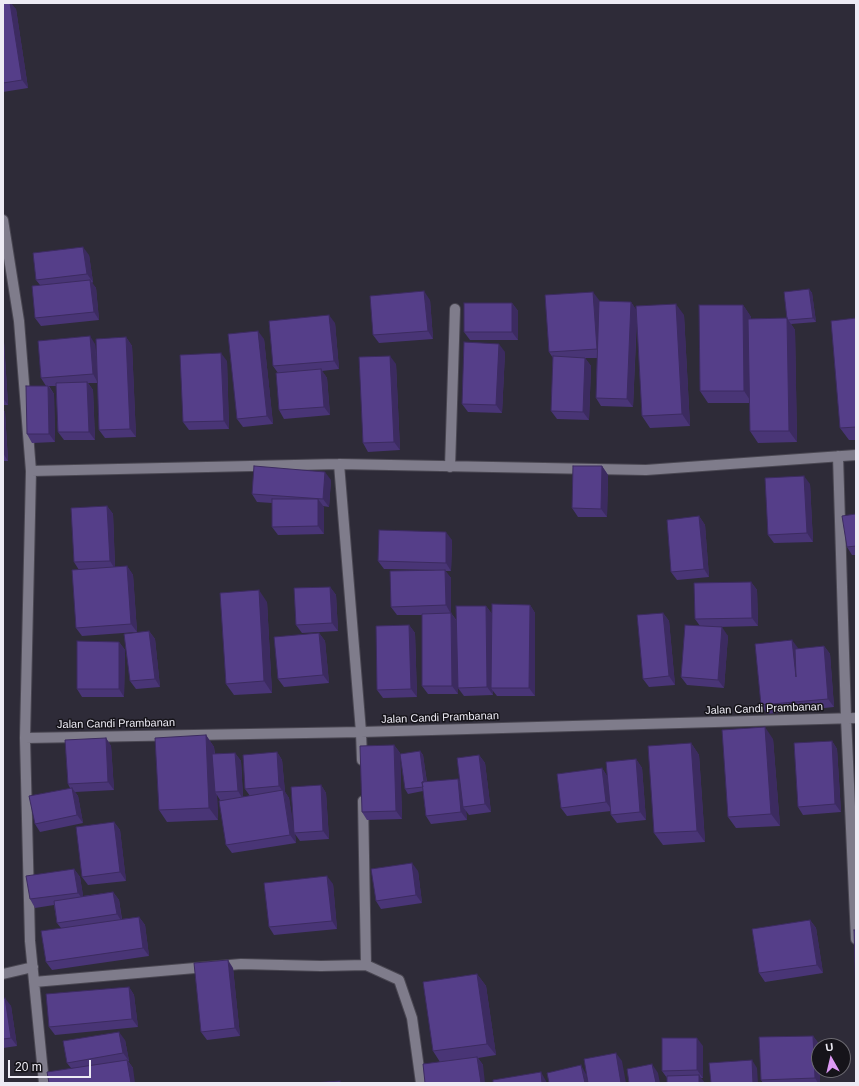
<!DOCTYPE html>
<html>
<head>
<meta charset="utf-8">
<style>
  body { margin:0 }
  #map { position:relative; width:859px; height:1086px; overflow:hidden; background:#2e2b38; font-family:Helvetica,sans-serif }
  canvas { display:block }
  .frame { position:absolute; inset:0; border:4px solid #edebf4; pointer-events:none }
  .north { position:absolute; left:811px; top:1038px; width:40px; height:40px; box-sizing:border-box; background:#16141a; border:1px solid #6c6a71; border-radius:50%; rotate:352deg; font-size:11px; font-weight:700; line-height:16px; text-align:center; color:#edebf4 }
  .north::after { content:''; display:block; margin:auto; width:14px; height:18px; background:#dd99f4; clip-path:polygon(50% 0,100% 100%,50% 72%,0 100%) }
  .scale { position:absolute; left:8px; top:1060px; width:83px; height:18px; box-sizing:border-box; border:2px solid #edebf4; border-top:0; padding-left:5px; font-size:12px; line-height:14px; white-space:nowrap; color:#edebf4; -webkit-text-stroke:3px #16141a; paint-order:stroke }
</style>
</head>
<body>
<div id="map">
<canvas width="859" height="1086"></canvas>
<div class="frame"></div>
<div class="north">U</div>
<div class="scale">20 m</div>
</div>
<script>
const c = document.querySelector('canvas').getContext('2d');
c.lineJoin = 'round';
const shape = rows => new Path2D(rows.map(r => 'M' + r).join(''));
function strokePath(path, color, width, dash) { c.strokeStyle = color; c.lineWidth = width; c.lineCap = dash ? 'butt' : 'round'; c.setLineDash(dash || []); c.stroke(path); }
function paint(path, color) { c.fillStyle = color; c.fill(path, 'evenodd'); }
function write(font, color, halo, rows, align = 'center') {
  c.font = font + ' Helvetica,sans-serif'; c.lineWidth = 3; c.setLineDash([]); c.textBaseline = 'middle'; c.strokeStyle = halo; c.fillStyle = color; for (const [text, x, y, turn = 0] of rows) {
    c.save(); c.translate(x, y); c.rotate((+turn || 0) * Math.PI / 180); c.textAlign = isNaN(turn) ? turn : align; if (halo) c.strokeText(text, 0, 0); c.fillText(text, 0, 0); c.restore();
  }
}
const minor = shape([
  [3,220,19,321,31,471,25,738,30,941,44,1083],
  [838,456,846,718,856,939],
  [339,464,361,732,362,760],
  [450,467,455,309],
  [31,471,339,464,646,470,856,455],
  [25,738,361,732,856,718],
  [363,801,366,965],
  [3,974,33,967],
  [34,982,241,964,321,966,366,965,399,980,412,1018,421,1083]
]);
const wall = shape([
  [3,3,16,9,28,88,3,92],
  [89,255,93,282,92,283,96,288,99,320,41,326,35,318,40,285,36,280],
  [809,289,812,293,816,322,791,324,795,330,797,442,758,443,750,431,750,403,708,403,700,391,743,305,751,317,751,319,787,318,787,319],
  [430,300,433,339,379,343,373,335],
  [599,300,599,303,631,302,636,310,684,315,690,426,650,428,642,416,637,318,633,407,601,406,596,398,597,358,585,358,591,366,589,420,557,419,551,411,553,358,549,352],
  [512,303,518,311,518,340,470,340,464,332],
  [856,318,856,440,849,440,840,428],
  [335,323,339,369,322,371,327,378,330,415,284,419,279,410,278,373,273,366],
  [3,326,8,405,3,405],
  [126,337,132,346,136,437,105,438,99,430,98,383,88,383,93,390,95,440,64,440,58,432,56,386,49,386,54,394,55,442,32,443,27,434,46,386,41,378,95,344,97,365],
  [264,339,273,424,243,427,237,419],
  [505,352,502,413,468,412,462,404],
  [227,361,229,429,189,430,183,422],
  [396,364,400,450,368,452,363,443],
  [3,409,5,412,8,461,3,461],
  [602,466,608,475,607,517,578,517,572,508],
  [331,480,329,507,323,506,324,534,278,535,272,527,272,503,257,502,252,494],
  [810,484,813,542,774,543,768,535],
  [107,506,113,514,115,567,127,566,133,575,137,632,82,636,76,628,79,570,74,562],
  [856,514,856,555,852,555,847,547],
  [699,516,705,525,709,577,677,580,671,572],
  [452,540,451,571,445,571,451,578,451,613,457,621,486,606,492,614,530,605,535,613,535,696,497,696,493,691,493,695,464,696,458,688,457,652,458,694,428,694,422,686,422,615,397,615,391,607,435,570,384,569,378,561],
  [751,582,757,590,758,626,716,627,728,636,724,688,687,685,681,677,700,626,695,619],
  [330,587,336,595,338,631,302,633,296,625],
  [267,602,272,693,234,695,226,684],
  [663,613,669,621,675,685,649,687,643,679],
  [409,625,415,633,417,697,383,698,377,690],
  [149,631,155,639,160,687,136,689,130,681],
  [319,633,325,641,329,683,284,687,278,679],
  [119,642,125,650,124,697,82,697,77,689],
  [824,646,830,654,834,707,767,714,761,705],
  [206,735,214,747,215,754,235,753,241,761,243,797,250,796,245,789,277,752,282,760,285,792,289,798,293,826,321,785,326,793,329,839,300,841,295,834,296,843,232,853,226,845,220,800,217,795,218,820,167,822,159,810],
  [106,738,111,746,114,790,75,792,78,796,83,823,40,832,35,824,70,788,68,784],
  [773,739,780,826,736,828,728,817],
  [832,741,837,749,841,812,803,815,798,807],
  [691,743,699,755,705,842,663,845,654,833],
  [394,745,400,753,402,819,367,820,362,812],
  [420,751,423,755,427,782,458,779,460,782,479,755,485,763,491,812,469,815,466,811,467,820,431,824,426,816,423,791,408,794,405,789],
  [636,759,642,768,646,820,617,823,611,815,611,811,567,816,561,808,602,768,607,776],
  [114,822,120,830,126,881,88,885,82,877],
  [74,869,80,877,83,896,113,892,119,900,122,919,139,917,145,925,149,956,52,970,46,962,61,928,57,923,54,905,35,908,30,899],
  [418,871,422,903,381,909,376,901],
  [333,884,337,929,274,935,269,927],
  [810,920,816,928,823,973,765,982,759,973],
  [233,968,240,1036,207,1040,201,1032],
  [477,974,486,986,496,1055,478,1058,483,1065,440,1062,433,1051],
  [129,987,134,995,138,1027,55,1035,49,1027],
  [3,999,11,1006,17,1046,3,1048],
  [813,1036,819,1044,820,1083,763,1083,761,1080],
  [125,1040,129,1061,128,1061,133,1068,71,1068,67,1063],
  [703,1046,703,1078,667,1078,662,1071]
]);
const shadedWall = shape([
  [10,3,11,3,16,9,28,88,22,80],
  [83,247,89,255,93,282,87,274],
  [90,280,96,288,99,320,94,312],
  [809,289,812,293,816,322,813,318],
  [424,291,430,300,433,339,428,331],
  [593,292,599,300,602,357,597,349],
  [631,302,637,311,633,407,627,399],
  [512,303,518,311,518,340,512,332],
  [676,304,684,315,690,426,682,414],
  [743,305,751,317,752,403,744,391],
  [329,315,335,323,339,369,334,361],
  [787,318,795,330,797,442,789,431],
  [3,326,8,405,3,398],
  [258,331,264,339,273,424,267,416],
  [90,336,95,344,98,383,93,374],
  [126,337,132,346,136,437,130,429],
  [499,344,505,352,502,413,496,405],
  [221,353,227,361,229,429,224,421],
  [390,356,396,364,400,450,394,442],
  [585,358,591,366,589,420,583,412],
  [321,369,327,378,330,415,324,407],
  [87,382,93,390,95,440,89,432],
  [48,386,54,394,55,442,49,434],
  [3,409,5,412,8,461,3,453],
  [602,466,608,475,607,517,601,509],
  [325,472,331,480,329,507,323,499],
  [804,476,810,484,813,542,807,533],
  [318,499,324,507,324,534,318,526],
  [107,506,113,514,115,569,110,561],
  [699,516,705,525,709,577,704,569],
  [446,532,452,540,451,571,446,563],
  [127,566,133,575,137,632,131,624],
  [445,570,451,578,451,613,457,622,458,694,452,686,451,614,446,605],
  [751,582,757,590,758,626,752,618],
  [330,587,336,595,338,631,332,623],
  [259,590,267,602,272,693,264,681],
  [530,605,535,613,535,696,529,688],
  [486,606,492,614,491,688,493,691,493,695,487,687],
  [663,613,669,621,675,685,669,676],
  [409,625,415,633,417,697,411,689],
  [722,627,728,636,724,688,718,680],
  [149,631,155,639,160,687,155,679],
  [319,633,325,641,329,683,323,675],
  [792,640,798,648,802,685,796,677],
  [119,642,125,650,124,697,119,689],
  [824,646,830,654,834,707,828,699],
  [765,727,773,739,780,826,771,814],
  [206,735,214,747,216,792,215,792,217,795,218,820,209,808],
  [106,738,111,746,114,790,108,782],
  [832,741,837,749,841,812,835,804],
  [691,743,699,755,705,842,697,831],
  [394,745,400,753,402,819,396,811],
  [420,751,423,755,428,791,425,786],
  [277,752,282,760,285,792,289,798,295,833,294,833,295,834,296,843,290,835,284,793,279,786],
  [235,753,241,761,243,799,238,791],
  [479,755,485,763,491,812,485,804],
  [636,759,642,768,646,820,640,812],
  [602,768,607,776,612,810,606,802],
  [458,779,464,787,463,807,466,811,467,820,461,812],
  [321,785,326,793,329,839,323,831],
  [72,788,78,796,83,823,77,815],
  [114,822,120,830,126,881,120,872],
  [412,863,418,871,422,903,416,895],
  [74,869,80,877,84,901,78,893],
  [327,876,333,884,337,929,332,921],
  [113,892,119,900,122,922,117,914],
  [139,917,145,925,149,956,143,948],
  [810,920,816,928,823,973,817,965],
  [228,960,233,968,240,1036,235,1028],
  [477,974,486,986,496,1055,487,1044],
  [129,987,134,995,138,1027,132,1019],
  [5,998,11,1006,17,1046,11,1038],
  [119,1032,125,1040,129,1061,123,1053],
  [813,1036,819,1044,819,1070,820,1070,820,1083,818,1083,815,1078],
  [697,1038,703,1046,703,1078,697,1070],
  [616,1053,622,1061,626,1083,621,1083],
  [477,1057,483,1065,485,1083,481,1083],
  [127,1060,133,1068,135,1083,131,1083],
  [752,1060,757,1068,758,1083,753,1083],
  [652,1064,658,1073,660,1083,656,1083],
  [581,1065,586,1074,588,1083,585,1083],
  [541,1072,546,1081,547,1083,542,1083],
  [699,1075,705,1083,699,1083]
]);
const building = shape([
  [3,3,10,3,22,80,3,83,3,3],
  [83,247,87,274,36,280,33,253,83,247],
  [90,280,94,312,35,318,32,286,90,280],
  [809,289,813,318,788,320,787,319,784,292,809,289],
  [424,291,428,331,373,335,370,296,424,291],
  [593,292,597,349,549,352,545,295,593,292],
  [599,301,631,302,627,399,596,398,599,301],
  [464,303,512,303,512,332,464,332,464,303],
  [676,304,682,414,642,416,636,306,676,304],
  [699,305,743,305,744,391,700,391,699,305],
  [329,315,334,361,273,366,269,321,329,315],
  [787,318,789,431,750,431,748,319,787,318],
  [856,318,856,427,840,428,831,321,856,318],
  [258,331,267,416,237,419,228,334,258,331],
  [90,336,93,374,41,378,38,341,90,336],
  [126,337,130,429,99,430,96,339,126,337],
  [464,342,499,344,496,405,462,404,464,342],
  [221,353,224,421,183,422,180,355,221,353],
  [390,356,394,442,363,443,359,357,390,356],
  [553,356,585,358,583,412,551,411,553,356],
  [321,369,324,407,279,410,276,373,321,369],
  [87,382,89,432,58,432,56,383,87,382],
  [26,386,48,386,49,434,27,434,26,386],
  [254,466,325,472,323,499,252,494,254,466],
  [573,466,602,466,601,509,572,508,573,466],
  [804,476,807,533,768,535,765,478,804,476],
  [272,499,318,499,318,526,272,527,272,499],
  [107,506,110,561,74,562,71,508,107,506],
  [856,514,856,546,847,547,842,516,856,514],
  [699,516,704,569,671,572,667,520,699,516],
  [379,530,446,532,446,563,378,561,379,530],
  [127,566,131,624,76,628,72,570,127,566],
  [445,570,446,605,391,607,390,571,445,570],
  [751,582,752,618,695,619,694,583,751,582],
  [330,587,332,623,296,625,294,588,330,587],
  [259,590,264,681,226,684,220,593,259,590],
  [492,604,530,605,529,688,491,688,492,604],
  [456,606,486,606,487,687,458,688,456,606],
  [451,613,452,686,422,686,422,614,451,613],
  [663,613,669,676,643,679,637,615,663,613],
  [409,625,411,689,377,690,376,626,409,625],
  [685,625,722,627,718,680,681,677,685,625],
  [149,631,155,679,130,681,124,634,149,631],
  [319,633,323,675,278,679,274,637,319,633],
  [792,640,796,677,795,649,824,646,828,699,761,705,755,644,792,640],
  [77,641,119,642,119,689,77,689,77,641],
  [765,727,771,814,728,817,722,730,765,727],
  [206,735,209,808,159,810,155,738,206,735],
  [106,738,108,782,68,784,65,740,106,738],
  [832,741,835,804,798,807,794,743,832,741],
  [691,743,697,831,654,833,648,746,691,743],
  [394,745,396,811,362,812,360,746,394,745],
  [420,751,424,782,422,782,423,787,405,789,400,754,420,751],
  [277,752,279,786,245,789,243,755,277,752],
  [235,753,238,791,215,792,212,754,235,753],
  [479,755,485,804,463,807,457,758,479,755],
  [636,759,640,812,611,815,606,762,636,759],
  [602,768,606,802,561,808,557,774,602,768],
  [458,779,461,812,426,816,422,782,458,779],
  [321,785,323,831,294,833,291,787,321,785],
  [72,788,77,815,35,824,29,796,72,788],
  [283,790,290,835,226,845,219,801,283,790],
  [114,822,120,872,82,877,76,827,114,822],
  [412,863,416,895,376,901,371,869,412,863],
  [74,869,78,893,30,899,26,876,74,869],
  [327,876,332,921,269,927,264,883,327,876],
  [113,892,117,914,57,923,54,901,113,892],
  [139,917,143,948,46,962,41,931,139,917],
  [810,920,817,965,759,973,752,929,810,920],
  [854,930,856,930,856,999,854,930],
  [228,960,235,1028,201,1032,194,963,228,960],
  [477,974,487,1044,433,1051,423,982,477,974],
  [129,987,132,1019,49,1027,46,994,129,987],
  [5,998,11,1038,3,1039,3,999,5,998],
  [119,1032,123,1053,67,1063,63,1041,119,1032],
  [813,1036,815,1078,761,1080,759,1037,813,1036],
  [662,1038,697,1038,697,1070,662,1071,662,1038],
  [616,1053,621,1083,588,1083,584,1059,616,1053],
  [477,1057,481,1083,425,1083,423,1064,477,1057],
  [127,1060,131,1083,49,1083,47,1072,127,1060],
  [752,1060,753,1083,711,1083,709,1063,752,1060],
  [652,1064,656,1083,629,1083,627,1069,652,1064],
  [581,1065,585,1083,549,1083,547,1073,581,1065],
  [541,1072,542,1083,493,1083,493,1080,541,1072],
  [699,1075,699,1083,667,1083,667,1076,699,1075],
  [340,1081,340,1083,313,1083,340,1081]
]);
const streetNames = [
  ["Jalan Candi Prambanan",764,709,-2],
  ["Jalan Candi Prambanan",440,718,-2],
  ["Jalan Candi Prambanan",116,724,-1]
];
strokePath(minor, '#4a4752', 12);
strokePath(minor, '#7f7c8b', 10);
paint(wall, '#493576');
paint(shadedWall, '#3c2b60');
paint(building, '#553e89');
strokePath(building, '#3c2b60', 1);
write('11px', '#edebf4', '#16141a', streetNames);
</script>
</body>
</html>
